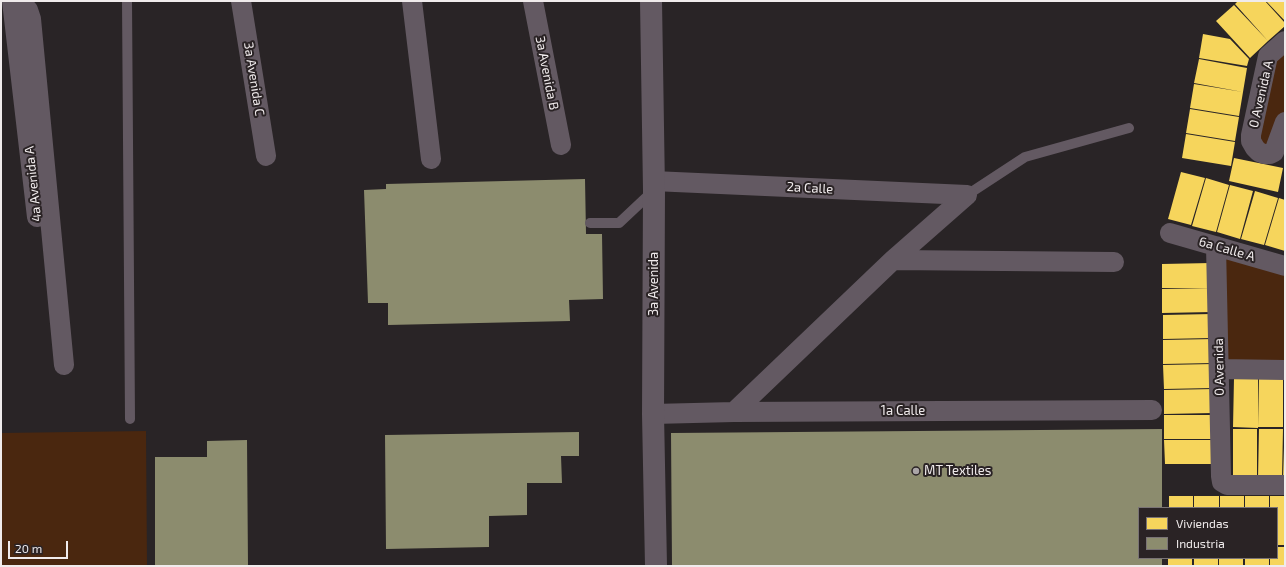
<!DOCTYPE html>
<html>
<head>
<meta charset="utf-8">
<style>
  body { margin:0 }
  #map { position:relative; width:1286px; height:567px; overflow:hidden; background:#292426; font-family:"Exo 2",sans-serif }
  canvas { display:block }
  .frame { position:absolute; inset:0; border:2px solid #f0ebec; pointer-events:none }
  .legend { position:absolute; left:1138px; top:507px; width:140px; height:52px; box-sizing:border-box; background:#2a2325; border:1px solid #797375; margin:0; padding:5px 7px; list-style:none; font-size:12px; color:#f0ebec }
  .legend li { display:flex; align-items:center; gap:8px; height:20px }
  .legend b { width:20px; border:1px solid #797375 }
  .scale { position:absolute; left:8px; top:541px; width:60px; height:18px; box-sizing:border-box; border:2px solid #f0ebec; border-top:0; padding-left:5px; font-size:12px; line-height:14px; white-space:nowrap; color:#f0ebec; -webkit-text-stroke:3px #2a2325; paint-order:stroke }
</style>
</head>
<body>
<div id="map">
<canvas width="1286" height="567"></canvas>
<div class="frame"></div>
<ul class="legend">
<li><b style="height:11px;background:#f6d55c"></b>Viviendas</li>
<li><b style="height:11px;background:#8c8c6e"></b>Industria</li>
</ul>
<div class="scale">20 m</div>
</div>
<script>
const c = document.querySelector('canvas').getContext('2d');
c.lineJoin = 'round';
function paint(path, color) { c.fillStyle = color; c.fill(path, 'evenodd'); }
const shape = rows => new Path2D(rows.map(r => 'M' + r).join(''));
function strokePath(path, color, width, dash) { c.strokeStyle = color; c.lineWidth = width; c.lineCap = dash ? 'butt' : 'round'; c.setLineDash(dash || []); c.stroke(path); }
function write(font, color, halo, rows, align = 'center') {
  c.font = font + ' "Exo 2",sans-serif'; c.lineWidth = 4; c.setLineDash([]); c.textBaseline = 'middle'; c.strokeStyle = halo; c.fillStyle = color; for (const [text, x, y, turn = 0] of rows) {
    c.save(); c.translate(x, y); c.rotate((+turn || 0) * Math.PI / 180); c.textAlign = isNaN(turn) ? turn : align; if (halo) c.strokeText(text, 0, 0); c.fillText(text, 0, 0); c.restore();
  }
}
const green = shape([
  [1285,41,1285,122,1276,148,1257,150,1268,56],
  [1216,246,1285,266,1285,370,1219,369],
  [146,431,147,566,1,566,1,433]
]);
const homes = shape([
  [1238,1,1265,1,1285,23,1285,26,1268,41,1235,4],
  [1266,1,1285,1,1285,21],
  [1234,5,1268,41,1250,58,1216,21],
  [1203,34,1230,39,1249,59,1247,66,1199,58],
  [1199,59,1247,68,1243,92,1194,83],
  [1194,84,1243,92,1239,116,1190,108],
  [1190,109,1239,117,1235,141,1186,133],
  [1186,134,1235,142,1231,166,1182,158],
  [1234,158,1283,168,1278,192,1229,181],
  [1181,172,1205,178,1191,225,1168,219],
  [1206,178,1229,185,1216,232,1192,226],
  [1230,185,1253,191,1240,239,1217,232],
  [1255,191,1278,198,1264,245,1241,239],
  [1279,198,1285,200,1285,251,1265,245],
  [1211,263,1212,288,1162,288,1162,264],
  [1212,288,1212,312,1162,313,1162,289],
  [1212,314,1212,338,1163,339,1163,315],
  [1213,339,1213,363,1163,364,1163,340],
  [1213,364,1213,388,1164,389,1163,365],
  [1234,378,1258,378,1258,428,1233,427],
  [1259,378,1283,378,1283,427,1258,427],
  [1213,389,1213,413,1164,414,1164,390],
  [1164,415,1213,415,1214,439,1164,439],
  [1233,429,1257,429,1257,478,1233,478],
  [1259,429,1283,429,1282,478,1258,478],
  [1164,440,1214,440,1214,464,1165,464],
  [1284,447,1285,447,1285,478,1283,478],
  [1169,496,1193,496,1193,508,1169,508],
  [1194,496,1219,496,1219,508,1194,508],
  [1220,496,1244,496,1244,508,1220,508],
  [1245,496,1269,496,1269,508,1245,508],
  [1270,496,1285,496,1285,545,1277,545,1277,508,1270,508],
  [1277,547,1285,547,1285,566,1270,566,1270,558,1277,558],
  [1168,558,1192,558,1192,566,1168,566],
  [1194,558,1218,558,1218,566,1194,566],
  [1219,558,1243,558,1243,566,1219,566],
  [1245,558,1269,558,1269,566,1245,566]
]);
const industry = shape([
  [585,179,586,234,602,234,603,299,569,300,570,321,388,325,388,303,368,303,364,190,386,189,386,184],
  [1162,429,1162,508,1139,508,1139,558,1162,558,1162,566,672,566,671,433],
  [579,432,579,456,561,456,562,483,527,483,527,515,489,516,489,547,386,549,385,435],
  [247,440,248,566,155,566,155,457,207,457,207,441]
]);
const service = shape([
  [127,1,130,419],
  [967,195,1025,157,1129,128],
  [590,223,619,223,652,192]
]);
const minor = shape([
  [12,1,37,217],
  [15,1,22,3,28,10,31,19,64,365],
  [241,1,266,156],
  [412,1,431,159],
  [533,1,561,145],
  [1285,41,1268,56,1251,135,1251,141,1255,148,1259,152,1264,154,1270,154,1274,152,1285,122],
  [653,181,967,195],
  [1170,233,1285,266],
  [1216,246,1221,476,1222,482,1227,485,1285,485],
  [893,260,1114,262],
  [1219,369,1285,370],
  [734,412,893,260,967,195],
  [653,414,734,412,1152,410]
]);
const tertiary = shape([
  [651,1,654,190,653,414,656,566]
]);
const markers = [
  [916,471,4,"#aaa5a7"]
];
const streetNames = [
  ["3a Avenida B",547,73,79],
  ["3a Avenida C",254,79,81],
  ["0 Avenida A",1261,94,-77],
  ["4a Avenida A",33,184,-96],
  ["2a Calle",810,188,3],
  ["6a Calle A",1227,249,16],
  ["3a Avenida",654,284,-90],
  ["0 Avenida",1219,367,-91],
  ["1a Calle",903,411]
];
const poiNames = [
  ["MT Textiles",924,471]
];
paint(green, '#4a270f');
paint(homes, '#f6d55c');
paint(industry, '#8c8c6e');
strokePath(service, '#635962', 10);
strokePath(minor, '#635962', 20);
strokePath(tertiary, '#635962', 22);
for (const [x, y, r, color] of markers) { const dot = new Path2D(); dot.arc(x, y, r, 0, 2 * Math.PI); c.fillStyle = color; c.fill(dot); strokePath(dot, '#2a2325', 1.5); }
write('13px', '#f0ebec', '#2a2325', streetNames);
write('13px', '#f0ebec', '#2a2325', poiNames, 'left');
</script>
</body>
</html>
